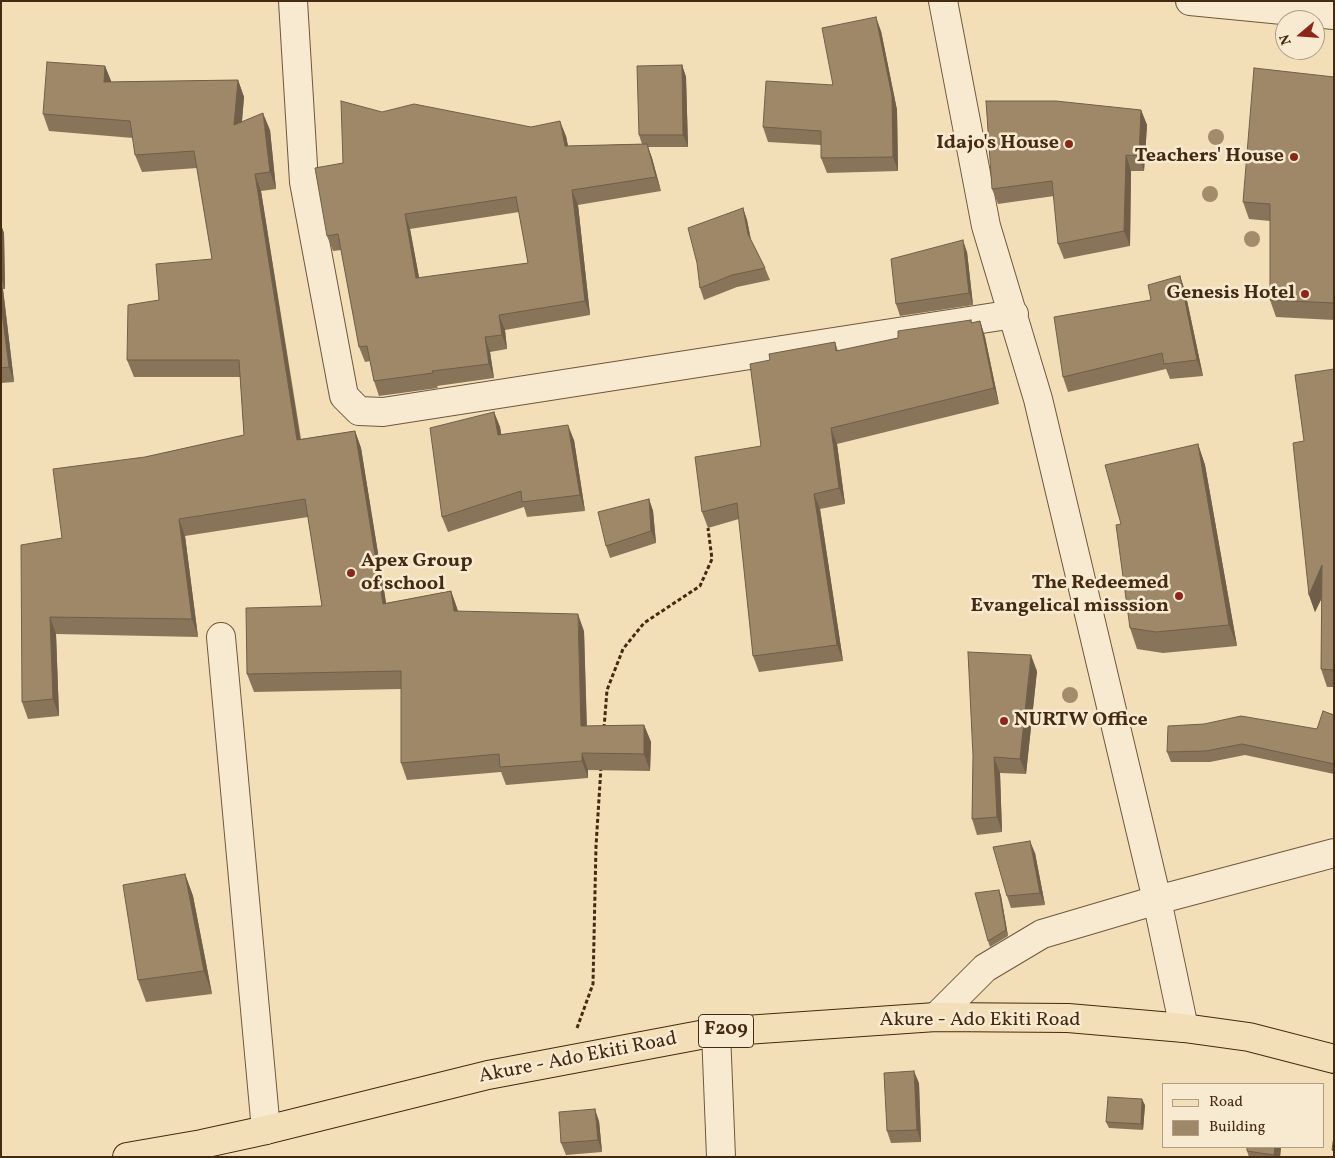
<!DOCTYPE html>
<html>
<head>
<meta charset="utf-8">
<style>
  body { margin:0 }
  #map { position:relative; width:1335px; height:1158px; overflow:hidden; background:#f2dfb8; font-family:Vollkorn,serif }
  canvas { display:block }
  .frame { position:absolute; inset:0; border:2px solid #442a11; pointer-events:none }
  .legend { position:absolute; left:1162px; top:1083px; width:162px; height:65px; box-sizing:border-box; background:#f7ead1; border:1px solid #af9d84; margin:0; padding:6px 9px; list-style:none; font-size:15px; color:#442a11 }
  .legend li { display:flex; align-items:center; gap:10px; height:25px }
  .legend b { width:25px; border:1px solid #af9d84 }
  .north { position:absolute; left:1275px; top:10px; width:50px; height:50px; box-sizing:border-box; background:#f7ead1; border:1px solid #af9d84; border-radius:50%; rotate:252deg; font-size:14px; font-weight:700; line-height:20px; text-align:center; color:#442a11 }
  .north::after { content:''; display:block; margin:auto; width:18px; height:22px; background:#8f2418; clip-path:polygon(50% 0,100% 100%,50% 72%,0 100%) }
</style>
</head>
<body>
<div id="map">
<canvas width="1335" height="1158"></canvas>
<div class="frame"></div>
<ul class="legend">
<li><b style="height:6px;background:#f2dfb8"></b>Road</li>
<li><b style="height:14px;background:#9e8868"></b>Building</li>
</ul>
<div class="north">N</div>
</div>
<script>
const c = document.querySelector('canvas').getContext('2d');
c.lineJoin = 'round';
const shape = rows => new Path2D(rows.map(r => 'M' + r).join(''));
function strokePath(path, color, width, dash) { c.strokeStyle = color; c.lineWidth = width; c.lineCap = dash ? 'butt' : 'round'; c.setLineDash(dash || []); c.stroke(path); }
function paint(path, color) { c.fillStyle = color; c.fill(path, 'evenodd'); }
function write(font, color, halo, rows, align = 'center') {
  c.font = font + ' Vollkorn,serif'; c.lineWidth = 5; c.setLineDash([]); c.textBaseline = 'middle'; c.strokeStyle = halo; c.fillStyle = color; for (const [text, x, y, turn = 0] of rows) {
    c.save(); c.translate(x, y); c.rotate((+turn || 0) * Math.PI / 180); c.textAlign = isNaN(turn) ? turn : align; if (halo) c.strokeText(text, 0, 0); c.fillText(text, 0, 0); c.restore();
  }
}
const path = shape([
  [604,728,607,690,623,649,644,623,700,586,712,559,708,528],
  [577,1028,593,984,596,846,601,767]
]);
const minor = shape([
  [293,1,304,182,344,396,359,411,383,412,1014,314],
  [943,1,986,226,1038,399,1157,900,1184,1028],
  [1190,1,1334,15],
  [221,637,266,1130],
  [936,1017,985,968,1042,934,1157,900,1334,853],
  [716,1032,721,1157]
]);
const primary = shape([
  [127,1157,202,1144,266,1130,488,1075,716,1032,936,1017,1068,1018,1184,1028,1249,1037,1334,1059]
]);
const trees = [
  [1216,137],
  [1210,194],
  [1252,239],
  [1070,695]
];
const wall = shape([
  [881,31,897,110,898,171,827,173,821,158,821,145,768,142,763,127,833,85],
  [682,65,686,77,688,147,648,147,652,158,661,191,578,205,590,315,505,330,507,349,490,352,494,378,437,386,438,388,379,396,374,381,370,361,365,362,359,347,341,250,333,251,327,236,343,163,382,112,566,136,568,146,642,144,639,135],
  [519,212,528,263,419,278,410,229],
  [105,66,111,82,238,80,244,97,242,122,270,130,276,189,261,191,301,439,355,431,361,448,386,603,451,591,458,611,584,631,587,726,644,725,651,742,650,771,588,770,588,778,506,785,501,772,407,780,401,763,401,689,254,692,247,674,322,606,308,517,185,536,198,637,56,634,59,716,28,719,22,702,62,538,145,457,244,435,240,377,134,377,127,360,159,300,212,259,197,168,142,172,135,155,133,138,49,131,43,114],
  [1334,77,1334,320,1276,317,1270,300,1270,221,1249,219,1243,202],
  [1141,110,1147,125,1144,171,1131,171,1130,246,1064,259,1058,244,1054,196,998,204,992,189],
  [743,208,747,220,751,240,765,268,770,280,737,287,704,300,700,288],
  [1,225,4,233,5,289,3,289,14,382,1,383],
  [967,252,973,305,900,316,896,304],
  [1180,276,1185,291,1203,376,1170,379,1166,369,1068,392,1063,377,1151,300],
  [971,320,972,323,980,321,985,337,999,404,837,444,845,504,820,509,843,661,759,672,753,656,739,519,708,528,702,512,761,446,770,360,835,342,838,351,898,338],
  [1334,369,1334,687,1327,687,1321,669,1322,598,1315,612,1309,595,1304,441],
  [494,412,500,427,501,435,574,440,585,511,527,517,524,507,448,532,442,517],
  [1198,444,1205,465,1237,646,1163,653,1137,649,1130,628,1121,524],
  [649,499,653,511,656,543,610,558,606,546],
  [1037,671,1026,774,1000,773,1002,832,977,835,972,819,973,756],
  [1334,715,1334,774,1245,755,1210,762,1171,762,1167,752,1317,729],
  [1035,853,1045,905,1011,908,1007,896],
  [185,874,193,896,212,994,146,1002,138,980],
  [999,890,1001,896,1008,936,990,947,988,941],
  [919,1083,921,1142,891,1143,887,1131],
  [1145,1105,1143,1130,1109,1128,1106,1122],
  [599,1121,602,1152,566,1155,561,1143],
  [1247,1147,1281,1147,1280,1157,1249,1157,1247,1151]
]);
const shadedWall = shape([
  [876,17,881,31,897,110,898,171,893,157],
  [682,65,686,77,688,147,683,135],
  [105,66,112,83,104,82],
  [238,80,244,97,240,142,234,125],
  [1141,110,1147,125,1144,171,1139,156],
  [263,113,270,130,276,189,270,172],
  [560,121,566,136,571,161,565,146],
  [647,144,652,158,661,191,656,177],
  [1126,155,1131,171,1130,246,1124,231],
  [255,174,261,191,303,457,297,440],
  [572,190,578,205,590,315,585,301],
  [743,208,747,220,752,246,748,234],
  [405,214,410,229,422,293,416,278],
  [1,225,4,233,5,289,1,277],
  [963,240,967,252,973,305,969,293],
  [1180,276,1185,291,1203,376,1197,360],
  [1,284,3,289,14,382,9,367,1,304],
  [499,315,505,330,507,349,502,335],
  [980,321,985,337,999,404,994,388],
  [485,337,490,352,494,378,489,364],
  [494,412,500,427,504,450,498,435],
  [568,425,574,440,585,511,580,495],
  [831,428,837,444,845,504,839,488],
  [355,431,361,448,389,621,383,604],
  [1198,444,1205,465,1237,646,1229,625],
  [814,494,820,509,843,661,837,645],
  [649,499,653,511,656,543,651,531],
  [179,519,185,536,198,637,192,619],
  [1322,565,1329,582,1315,612,1309,595],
  [451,591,457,608,461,628,454,611],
  [578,614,584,631,587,743,581,726],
  [50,617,56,634,59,716,53,699],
  [1031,655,1037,671,1026,774,1020,759],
  [644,725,651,742,650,771,644,754],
  [582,753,588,770,588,778,582,761],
  [994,757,1000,773,1002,832,997,817],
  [1030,841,1035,853,1045,905,1040,893],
  [185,874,193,896,212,994,204,971],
  [999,890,1001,896,1008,936,1006,930],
  [914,1071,919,1083,921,1142,917,1130],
  [1142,1099,1145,1105,1143,1130,1141,1124],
  [595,1109,599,1121,602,1152,598,1140],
  [1275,1147,1281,1147,1280,1157,1275,1157,1274,1155]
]);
const building = shape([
  [876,17,892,96,893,157,821,158,821,131,763,127,766,81,833,85,822,28,876,17],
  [47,62,105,66,104,82,238,80,234,125,263,113,270,172,255,174,297,440,355,431,383,604,451,591,454,611,578,614,581,726,644,725,644,754,582,753,582,761,500,767,499,754,401,763,401,671,247,674,246,608,322,606,305,499,179,519,192,619,50,617,53,699,22,702,21,545,62,538,53,469,145,457,244,435,239,360,127,360,128,305,159,300,156,264,212,259,194,151,135,155,130,121,43,114,47,62],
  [682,65,683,135,639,135,637,66,682,65],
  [1254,68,1334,77,1334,303,1270,300,1270,204,1243,202,1254,68],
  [341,101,382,112,414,104,531,127,560,121,565,146,647,144,656,177,572,190,585,301,499,315,502,335,485,337,489,364,432,371,433,373,374,381,367,346,359,347,338,234,327,236,315,168,343,163,341,101],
  [516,197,528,263,416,278,405,214,516,197],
  [986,101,1056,101,1141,110,1139,156,1126,155,1124,231,1058,244,1052,181,992,189,986,101],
  [743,208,748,234,765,268,732,275,700,288,697,263,688,228,743,208],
  [963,240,969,293,896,304,891,259,963,240],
  [1180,276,1197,360,1164,364,1162,353,1063,377,1054,317,1151,300,1148,285,1180,276],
  [1,304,9,367,1,368,1,304],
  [971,320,971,323,980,321,994,388,831,428,839,488,814,494,837,645,753,656,737,503,702,512,695,457,761,446,750,364,770,360,769,354,835,342,836,351,898,338,898,331,971,320],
  [1334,369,1334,670,1321,669,1322,565,1309,595,1293,443,1304,441,1295,375,1334,369],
  [494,412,498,435,568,425,580,495,522,502,521,491,442,517,430,428,494,412],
  [1198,444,1229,625,1156,632,1130,628,1116,525,1121,524,1105,465,1198,444],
  [649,499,651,531,606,546,598,512,649,499],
  [968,652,1031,655,1020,759,994,757,997,817,972,819,973,756,968,652],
  [1323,711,1334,715,1334,764,1242,744,1206,751,1167,752,1168,726,1204,724,1241,716,1317,729,1323,711],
  [1030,841,1040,893,1007,896,993,847,1030,841],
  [185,874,204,971,138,980,123,885,185,874],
  [999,890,1006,930,988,941,975,893,999,890],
  [914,1071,917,1130,887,1131,884,1073,914,1071],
  [1108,1097,1142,1099,1141,1124,1106,1122,1108,1097],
  [595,1109,598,1140,561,1143,559,1112,595,1109],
  [1334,1136,1334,1151,1332,1150,1334,1136],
  [1247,1147,1275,1147,1274,1155,1247,1151,1247,1147]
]);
const markers = [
  [1069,144,5,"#8f2418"],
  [1294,157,5,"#8f2418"],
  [1305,294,5,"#8f2418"],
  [351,573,5,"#8f2418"],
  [1179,596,5,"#8f2418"],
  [1004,721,5,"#8f2418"]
];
const shields = [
  [726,1031,55]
];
const shieldNames = [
  ["F209",726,1031]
];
const poiNames = [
  ["Idajo's House",1059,144],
  ["Teachers' House",1284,157],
  ["Genesis Hotel",1295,294],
  ["Apex Group",361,562,"left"],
  ["of school",361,585,"left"],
  ["The Redeemed",1169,584],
  ["Evangelical misssion",1169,607],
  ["NURTW Office",1014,721,"left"]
];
const streetNames = [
  ["Akure - Ado Ekiti Road",980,1021],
  ["Akure - Ado Ekiti Road",578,1059,-11]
];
strokePath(minor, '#70573b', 30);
strokePath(primary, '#442a11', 30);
strokePath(path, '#442a11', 3, [4, 2.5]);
strokePath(minor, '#f7ead1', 28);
strokePath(primary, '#f2dfb8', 28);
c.fillStyle = '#a28c6c';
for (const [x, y] of trees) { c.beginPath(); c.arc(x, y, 8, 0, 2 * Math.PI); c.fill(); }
paint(wall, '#887559');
paint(shadedWall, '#6f5f49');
paint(building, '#9e8868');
strokePath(building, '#6f5f49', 1);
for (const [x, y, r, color] of markers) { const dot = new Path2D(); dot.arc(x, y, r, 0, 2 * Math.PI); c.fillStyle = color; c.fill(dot); strokePath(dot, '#f7ead1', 2); }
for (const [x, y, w] of shields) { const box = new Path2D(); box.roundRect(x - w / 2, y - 16.5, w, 33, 4); c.fillStyle = '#f7ead1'; c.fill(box); strokePath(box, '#442a11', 1); }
write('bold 19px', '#442a11', null, shieldNames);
write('bold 20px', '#442a11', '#f7ead1', poiNames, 'right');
write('20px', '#442a11', '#f7ead1', streetNames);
</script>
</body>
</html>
